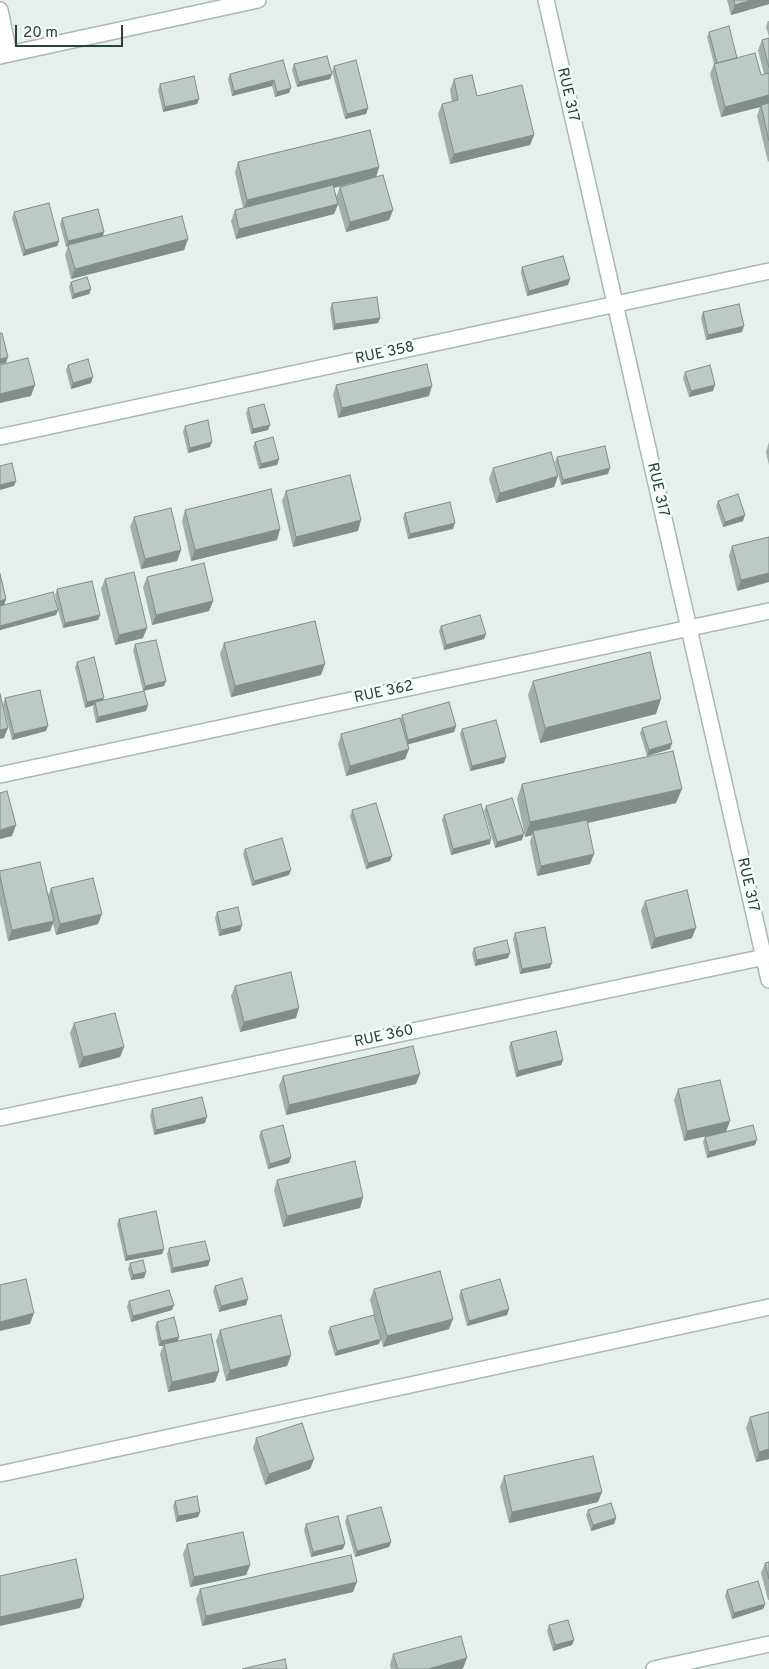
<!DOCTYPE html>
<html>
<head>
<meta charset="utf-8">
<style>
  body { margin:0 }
  #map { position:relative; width:769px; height:1669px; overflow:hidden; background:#e6efeb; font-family:Overpass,sans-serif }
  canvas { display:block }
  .scale { position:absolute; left:15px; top:25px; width:108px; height:22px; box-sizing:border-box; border:2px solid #24423a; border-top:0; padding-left:6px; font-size:15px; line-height:18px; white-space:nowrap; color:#24423a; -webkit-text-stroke:4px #f7fbf9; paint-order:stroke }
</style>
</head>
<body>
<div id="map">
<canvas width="769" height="1669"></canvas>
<div class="scale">20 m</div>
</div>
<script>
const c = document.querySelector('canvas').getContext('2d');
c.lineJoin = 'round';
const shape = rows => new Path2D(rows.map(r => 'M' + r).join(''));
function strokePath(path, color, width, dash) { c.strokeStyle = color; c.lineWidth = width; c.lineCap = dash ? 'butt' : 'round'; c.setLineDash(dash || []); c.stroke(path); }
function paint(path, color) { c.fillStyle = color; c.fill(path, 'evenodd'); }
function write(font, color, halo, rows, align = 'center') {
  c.font = font + ' Overpass,sans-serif'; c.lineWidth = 5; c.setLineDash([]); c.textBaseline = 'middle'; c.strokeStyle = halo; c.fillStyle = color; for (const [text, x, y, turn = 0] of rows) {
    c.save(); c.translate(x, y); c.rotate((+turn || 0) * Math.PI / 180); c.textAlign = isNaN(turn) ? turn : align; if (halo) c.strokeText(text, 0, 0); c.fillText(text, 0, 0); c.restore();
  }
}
const street = shape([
  [546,0,769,980],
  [0,10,9,54],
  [0,56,258,0],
  [0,437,769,271],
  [0,775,769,611],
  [0,1118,769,956],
  [0,1474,769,1307],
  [654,1669,769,1644]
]);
const wall = shape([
  [727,0,769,0,769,4,731,15],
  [768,21,769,21,769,37,766,27],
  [709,32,737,58,761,75,764,74,758,50,762,40,769,38,769,161,768,162,757,116,760,107,721,117,710,74,714,64,707,37],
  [283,60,289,93,275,97,272,86,232,96,228,79,230,74],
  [294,64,332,74,330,79,297,87,292,70],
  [334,66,368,108,366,114,345,119,332,71],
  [454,79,534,135,530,145,450,164,438,114,442,104,452,102,450,90],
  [160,84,199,99,197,104,163,112,158,90],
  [238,162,379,167,376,177,393,210,389,220,346,232,338,204,334,214,236,239,231,221,235,210,243,208,235,172],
  [360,181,340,187,336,197,334,188],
  [14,212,59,241,57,246,23,256,12,218],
  [62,218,104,232,103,236,188,239,184,250,71,279,65,255,68,246,66,247,60,224],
  [522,267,568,285,527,296,521,273],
  [71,282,91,289,89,294,72,299,69,287],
  [332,303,380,318,378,323,333,330,330,309],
  [703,312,742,332,706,340,701,318],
  [68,365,91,383,71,389,66,370],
  [685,372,713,391,689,397,683,378],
  [336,385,429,396,338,418,333,395],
  [248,408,270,425,268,430,251,434,246,413],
  [185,426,210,447,188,453,183,432],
  [255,442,279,459,277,465,259,469,253,447],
  [769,442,769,465,766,452],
  [557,457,608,474,561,485,555,462],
  [493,468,558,476,554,487,496,503,489,479],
  [286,491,358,531,293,547,282,501],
  [718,501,743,521,723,527,716,506],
  [185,510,280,529,277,540,191,561,182,521],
  [405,513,453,529,408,539,403,518],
  [134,517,181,550,177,561,141,569,130,527],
  [769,537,737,591,729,556,732,546],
  [0,574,6,599,4,605,58,608,55,595,57,589,100,615,98,620,63,628,58,610,56,615,0,630],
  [147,577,213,601,209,611,152,625,143,587],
  [105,579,143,638,115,645,101,589],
  [441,626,486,634,484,639,444,650,439,631],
  [224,643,321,675,231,697,220,654],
  [135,644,166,681,164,686,143,691,133,650],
  [77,662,103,700,146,711,96,723,93,708,94,705,85,708,75,667],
  [533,681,656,714,540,743,528,695],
  [5,698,46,731,12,740,3,704],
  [402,715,456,726,454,732,408,744,409,749,405,759,346,776,338,744,341,734,401,719],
  [642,728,672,743,670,749,647,756,640,733],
  [462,729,504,763,470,771,460,734],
  [522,784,676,803,587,823,590,864,537,876,530,842,532,835,525,837,517,799],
  [486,806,522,840,495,848,484,811],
  [352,810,392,856,390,861,366,869,350,816],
  [444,815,490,844,451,855,442,820],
  [245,849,289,875,252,886,243,854],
  [0,871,48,896,51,888,98,924,56,935,53,923,50,931,8,941,0,903],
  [645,901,692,938,651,949,641,911],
  [217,912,242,925,240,931,219,936,215,918],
  [515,933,550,968,520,974,513,939],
  [474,948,508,958,475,966,472,953],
  [235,986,296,1018,240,1032,231,996],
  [74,1023,124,1047,120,1057,79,1068,70,1033],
  [511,1042,563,1060,561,1065,516,1077,509,1047],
  [283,1076,416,1084,286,1115,279,1086],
  [678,1089,726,1131,755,1145,707,1158,703,1142,705,1137,710,1135,684,1141,674,1100],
  [152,1109,205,1123,154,1135,150,1115],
  [261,1131,291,1157,289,1163,268,1169,259,1136],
  [277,1180,363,1197,360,1208,283,1227,274,1190],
  [119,1219,164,1249,162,1254,125,1261,117,1224],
  [169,1248,210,1260,208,1266,171,1273,167,1254],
  [130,1263,146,1272,144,1278,131,1280,128,1269],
  [215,1286,246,1305,219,1312,213,1291],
  [374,1289,449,1329,383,1347,376,1320,379,1344,335,1356,328,1332,330,1327,374,1315,370,1300],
  [461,1290,509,1309,507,1315,467,1326,459,1296],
  [129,1301,172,1310,131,1322,127,1307],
  [157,1322,179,1337,178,1341,219,1371,215,1382,168,1392,160,1354,163,1346,159,1346,155,1327],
  [220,1330,291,1355,287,1366,226,1381,216,1341],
  [769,1412,769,1459,756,1462,746,1428,750,1417],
  [256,1438,314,1459,310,1469,265,1485,253,1448],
  [504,1476,598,1502,509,1523,500,1487],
  [175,1501,200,1512,198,1517,176,1522,173,1506],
  [588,1510,616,1518,614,1524,591,1531,586,1515],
  [347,1516,391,1542,389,1547,355,1557,345,1522],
  [306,1524,343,1549,311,1557,304,1530],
  [187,1544,250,1565,246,1575,190,1587,183,1554],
  [769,1562,769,1600,768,1600,761,1573,765,1563],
  [200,1589,353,1592,202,1626,196,1599],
  [727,1590,765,1604,763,1609,732,1619,725,1596],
  [549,1625,574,1640,572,1645,553,1651,547,1631],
  [393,1654,467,1658,463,1668,461,1669,391,1669,390,1665]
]);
const shadedWall = shape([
  [752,0,769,0,769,4,731,15,735,5],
  [332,74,330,79,297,87,299,82],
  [274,80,272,86,232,96,234,91],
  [291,88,289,93,275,97,277,92],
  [769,92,769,105,761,105,760,107,721,117,725,107],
  [199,99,197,104,163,112,165,107],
  [368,108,366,114,345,119,347,114],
  [534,135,530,145,450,164,454,154],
  [379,167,376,177,244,210,247,200],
  [338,204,334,214,236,239,239,229],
  [393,210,389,220,346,232,350,222],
  [104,232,102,238,68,245,68,246,66,247,68,241],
  [188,239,184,250,71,279,75,269],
  [59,241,57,246,23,256,25,250],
  [570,279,568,285,527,296,529,291],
  [91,289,89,294,72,299,74,294],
  [380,318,378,323,333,330,335,324],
  [744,326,742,332,706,340,708,335],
  [8,357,6,363,0,364,0,359],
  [93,377,91,383,71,389,73,383],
  [35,385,31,396,0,403,0,394],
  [715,385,713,391,689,397,691,391],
  [432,386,429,396,338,418,342,408],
  [270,425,268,430,251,434,253,429],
  [212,442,210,447,188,453,190,448],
  [279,459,277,465,259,469,261,464],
  [610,468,608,474,561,485,563,480],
  [558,476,554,487,496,503,500,493],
  [16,481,14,486,0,490,0,485],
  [745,515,743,521,723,527,725,522],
  [361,520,358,531,293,547,296,537],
  [455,523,453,529,408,539,410,534],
  [280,529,277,540,191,561,195,550],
  [181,550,177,561,141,569,145,559],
  [769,573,769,582,737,591,741,580],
  [6,599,4,605,0,606,0,601],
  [213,601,209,611,152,625,156,615],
  [58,610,56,615,0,630,0,626],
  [100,615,98,620,63,628,65,623],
  [147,628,143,638,115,645,119,635],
  [486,634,484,639,444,650,446,645],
  [325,664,321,675,231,697,235,686],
  [166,681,164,686,143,691,145,686],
  [104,698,102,703,95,702,94,705,85,708,87,702],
  [661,699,656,714,540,743,545,728],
  [148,705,146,711,96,723,98,717],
  [48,726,46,731,12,740,14,734],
  [456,726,454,732,406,745,408,740],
  [8,728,4,738,0,739,0,730],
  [672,743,670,749,647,756,649,750],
  [409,749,405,759,346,776,350,766],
  [506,757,504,763,470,771,472,766],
  [682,789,676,803,534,835,533,831,532,835,525,837,530,822],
  [16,825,12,836,0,839,0,830],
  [524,834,522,840,495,848,497,842],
  [491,839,490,844,451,855,453,849],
  [594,854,590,864,537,876,541,866],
  [392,856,390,861,366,869,368,863],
  [291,870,289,875,252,886,254,881],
  [102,914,98,924,56,935,60,924],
  [54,921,50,931,8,941,12,930],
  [242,925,240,931,219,936,221,930],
  [696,928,692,938,651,949,655,938],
  [510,953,508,958,475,966,477,960],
  [552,963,550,968,520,974,522,969],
  [299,1008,296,1018,240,1032,244,1022],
  [124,1047,120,1057,79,1068,83,1057],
  [563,1060,561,1065,516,1077,518,1071],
  [420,1074,416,1084,286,1115,289,1105],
  [207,1117,205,1123,154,1135,156,1130],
  [730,1121,726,1132,684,1141,687,1131],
  [757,1140,755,1145,707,1158,709,1152],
  [291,1157,289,1163,268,1169,270,1164],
  [363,1197,360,1208,283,1227,287,1216],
  [164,1249,162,1254,125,1261,127,1256],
  [210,1260,208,1266,171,1273,173,1268],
  [146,1272,144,1278,131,1280,133,1275],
  [248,1299,246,1305,219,1312,221,1306],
  [174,1305,172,1310,131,1322,133,1316],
  [509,1309,507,1315,467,1326,469,1321],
  [34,1313,30,1324,0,1331,0,1322],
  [453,1319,449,1329,383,1347,387,1336],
  [179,1337,177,1342,164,1344,163,1346,159,1346,161,1341],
  [381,1339,379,1344,335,1356,337,1351],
  [291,1355,287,1366,226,1381,230,1370],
  [219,1371,215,1382,168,1392,172,1382],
  [769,1449,769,1459,756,1462,759,1452],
  [314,1459,310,1469,265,1485,269,1474],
  [602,1492,598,1502,509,1523,512,1512],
  [200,1512,198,1517,176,1522,178,1516],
  [616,1518,614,1524,591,1531,593,1525],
  [391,1542,389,1547,355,1557,357,1551],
  [345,1544,343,1549,311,1557,313,1552],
  [250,1565,246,1575,190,1587,194,1577],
  [357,1582,353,1592,202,1626,206,1616],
  [84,1598,80,1608,0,1626,0,1617],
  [765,1604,763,1609,732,1619,734,1613],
  [574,1640,572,1645,553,1651,555,1645],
  [467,1658,463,1668,461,1669,428,1669]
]);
const building = shape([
  [734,0,752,0,735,5,734,0],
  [729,26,737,58,717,63,709,32,729,26],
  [769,38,769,68,762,40,769,38],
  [755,53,761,75,769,73,769,95,725,107,714,64,755,53],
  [327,56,332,74,299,82,294,64,327,56],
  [283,60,291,88,277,92,274,80,234,91,230,74,283,60],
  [356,60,368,108,347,114,334,66,356,60],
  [472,75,477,96,522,85,534,135,454,154,442,104,458,100,454,79,472,75],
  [194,76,199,99,165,107,160,84,194,76],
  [769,103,769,141,761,105,769,103],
  [370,130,379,167,247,200,238,162,370,130],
  [383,175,393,210,350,222,340,187,383,175],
  [333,185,338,204,239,229,235,210,333,185],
  [49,203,59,241,25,250,14,212,49,203],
  [98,209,104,232,68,241,62,218,98,209],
  [182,216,188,239,75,269,68,245,182,216],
  [563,256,570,279,529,291,522,267,563,256],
  [87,277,91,289,74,294,71,282,87,277],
  [377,297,380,318,335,324,332,303,377,297],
  [739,304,744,326,708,335,703,312,739,304],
  [0,333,2,333,8,357,0,359,0,333],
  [28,358,35,385,0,394,0,365,28,358],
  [88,359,93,377,73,383,68,365,88,359],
  [427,364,432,386,342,408,336,385,427,364],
  [710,365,715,385,691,391,685,372,710,365],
  [264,404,270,425,253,429,248,408,264,404],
  [208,420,212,442,190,448,185,426,208,420],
  [273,437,279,459,261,464,255,442,273,437],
  [605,446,610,468,563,480,557,457,605,446],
  [551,452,558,476,500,493,493,468,551,452],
  [12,463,16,481,0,485,0,466,12,463],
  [350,475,361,520,296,537,286,491,350,475],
  [271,489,280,529,195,550,185,510,271,489],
  [738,494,745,515,725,522,718,501,738,494],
  [450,502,455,523,410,534,405,513,450,502],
  [171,508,181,550,145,559,134,517,171,508],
  [769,537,769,573,741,580,732,546,769,537],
  [204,563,213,601,156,615,147,577,204,563],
  [134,572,147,628,119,635,105,579,134,572],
  [0,574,6,599,0,601,0,574],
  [92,581,100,615,65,623,57,589,92,581],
  [53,592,58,610,0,626,0,606,53,592],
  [480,615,486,634,446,645,441,626,480,615],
  [315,621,325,664,235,686,224,643,315,621],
  [156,640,166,681,145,686,135,644,156,640],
  [650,652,661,699,545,728,533,681,650,652],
  [94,657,104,698,87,702,77,662,94,657],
  [40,690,48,726,14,734,5,698,40,690],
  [144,691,148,705,98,717,95,702,144,691],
  [0,694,8,728,0,730,0,694],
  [449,702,456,726,408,740,402,715,449,702],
  [400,718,409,749,350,766,341,734,400,718],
  [496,720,506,757,472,766,462,729,496,720],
  [666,721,672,743,649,750,642,728,666,721],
  [673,751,682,789,530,822,522,784,673,751],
  [7,791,16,825,0,830,0,793,7,791],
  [512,798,524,834,497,842,486,806,512,798],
  [376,803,392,856,368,863,352,810,376,803],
  [481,804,491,839,453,849,444,815,481,804],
  [587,820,594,854,541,866,533,831,587,820],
  [282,838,291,870,254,881,245,849,282,838],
  [40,862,54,921,12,930,0,876,0,871,40,862],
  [93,878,102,914,60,924,51,888,93,878],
  [687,890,696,928,655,938,645,901,687,890],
  [238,907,242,925,221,930,217,912,238,907],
  [545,927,552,963,522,969,515,933,545,927],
  [507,940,510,953,477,960,474,948,507,940],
  [291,972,299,1008,244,1022,235,986,291,972],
  [115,1013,124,1047,83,1057,74,1023,115,1013],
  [556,1031,563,1060,518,1071,511,1042,556,1031],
  [413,1046,420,1074,289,1105,283,1076,413,1046],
  [720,1080,730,1121,687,1131,678,1089,720,1080],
  [202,1097,207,1117,156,1130,152,1109,202,1097],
  [283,1125,291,1157,270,1164,261,1131,283,1125],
  [753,1125,757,1140,709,1152,705,1137,753,1125],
  [355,1161,363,1197,287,1216,277,1180,355,1161],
  [156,1211,164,1249,127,1256,119,1219,156,1211],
  [205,1241,210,1260,173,1268,169,1248,205,1241],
  [143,1260,146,1272,133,1275,130,1263,143,1260],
  [440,1271,453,1319,387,1336,374,1289,440,1271],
  [242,1278,248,1299,221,1306,215,1286,242,1278],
  [26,1279,34,1313,0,1322,0,1285,26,1279],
  [500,1279,509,1309,469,1321,461,1290,500,1279],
  [169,1290,174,1305,133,1316,129,1301,169,1290],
  [281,1315,291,1355,230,1370,220,1330,281,1315],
  [374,1315,381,1339,337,1351,330,1327,374,1315],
  [174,1317,179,1337,161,1341,157,1322,174,1317],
  [211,1334,219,1371,172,1382,164,1344,211,1334],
  [769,1412,769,1449,759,1452,750,1417,769,1412],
  [302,1423,314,1459,269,1474,256,1438,302,1423],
  [593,1456,602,1492,512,1512,504,1476,593,1456],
  [197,1496,200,1512,178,1516,175,1501,197,1496],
  [611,1503,616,1518,593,1525,588,1510,611,1503],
  [381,1507,391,1542,357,1551,347,1516,381,1507],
  [338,1516,345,1544,313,1552,306,1524,338,1516],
  [243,1532,250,1565,194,1577,187,1544,243,1532],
  [351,1555,357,1582,206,1616,200,1589,351,1555],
  [76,1559,84,1598,0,1617,0,1576,76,1559],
  [769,1562,769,1579,765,1563,769,1562],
  [758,1581,765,1604,734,1613,727,1590,758,1581],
  [568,1620,574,1640,555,1645,549,1625,568,1620],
  [461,1636,467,1658,428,1669,398,1669,393,1654,461,1636],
  [285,1659,287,1669,242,1669,285,1659]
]);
const streetNames = [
  ["RUE 317",567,95,77],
  ["RUE 358",385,354,-12],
  ["RUE 317",657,490,77],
  ["RUE 362",384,693,-12],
  ["RUE 317",747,885,77],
  ["RUE 360",384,1037,-12]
];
strokePath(street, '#a8b8b2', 18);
strokePath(street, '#fff', 15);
paint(wall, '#a1aea9');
paint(shadedWall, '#838d89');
paint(building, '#bbcac4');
strokePath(building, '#838d89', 1);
write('15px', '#24423a', '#f7fbf9', streetNames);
</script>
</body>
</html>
